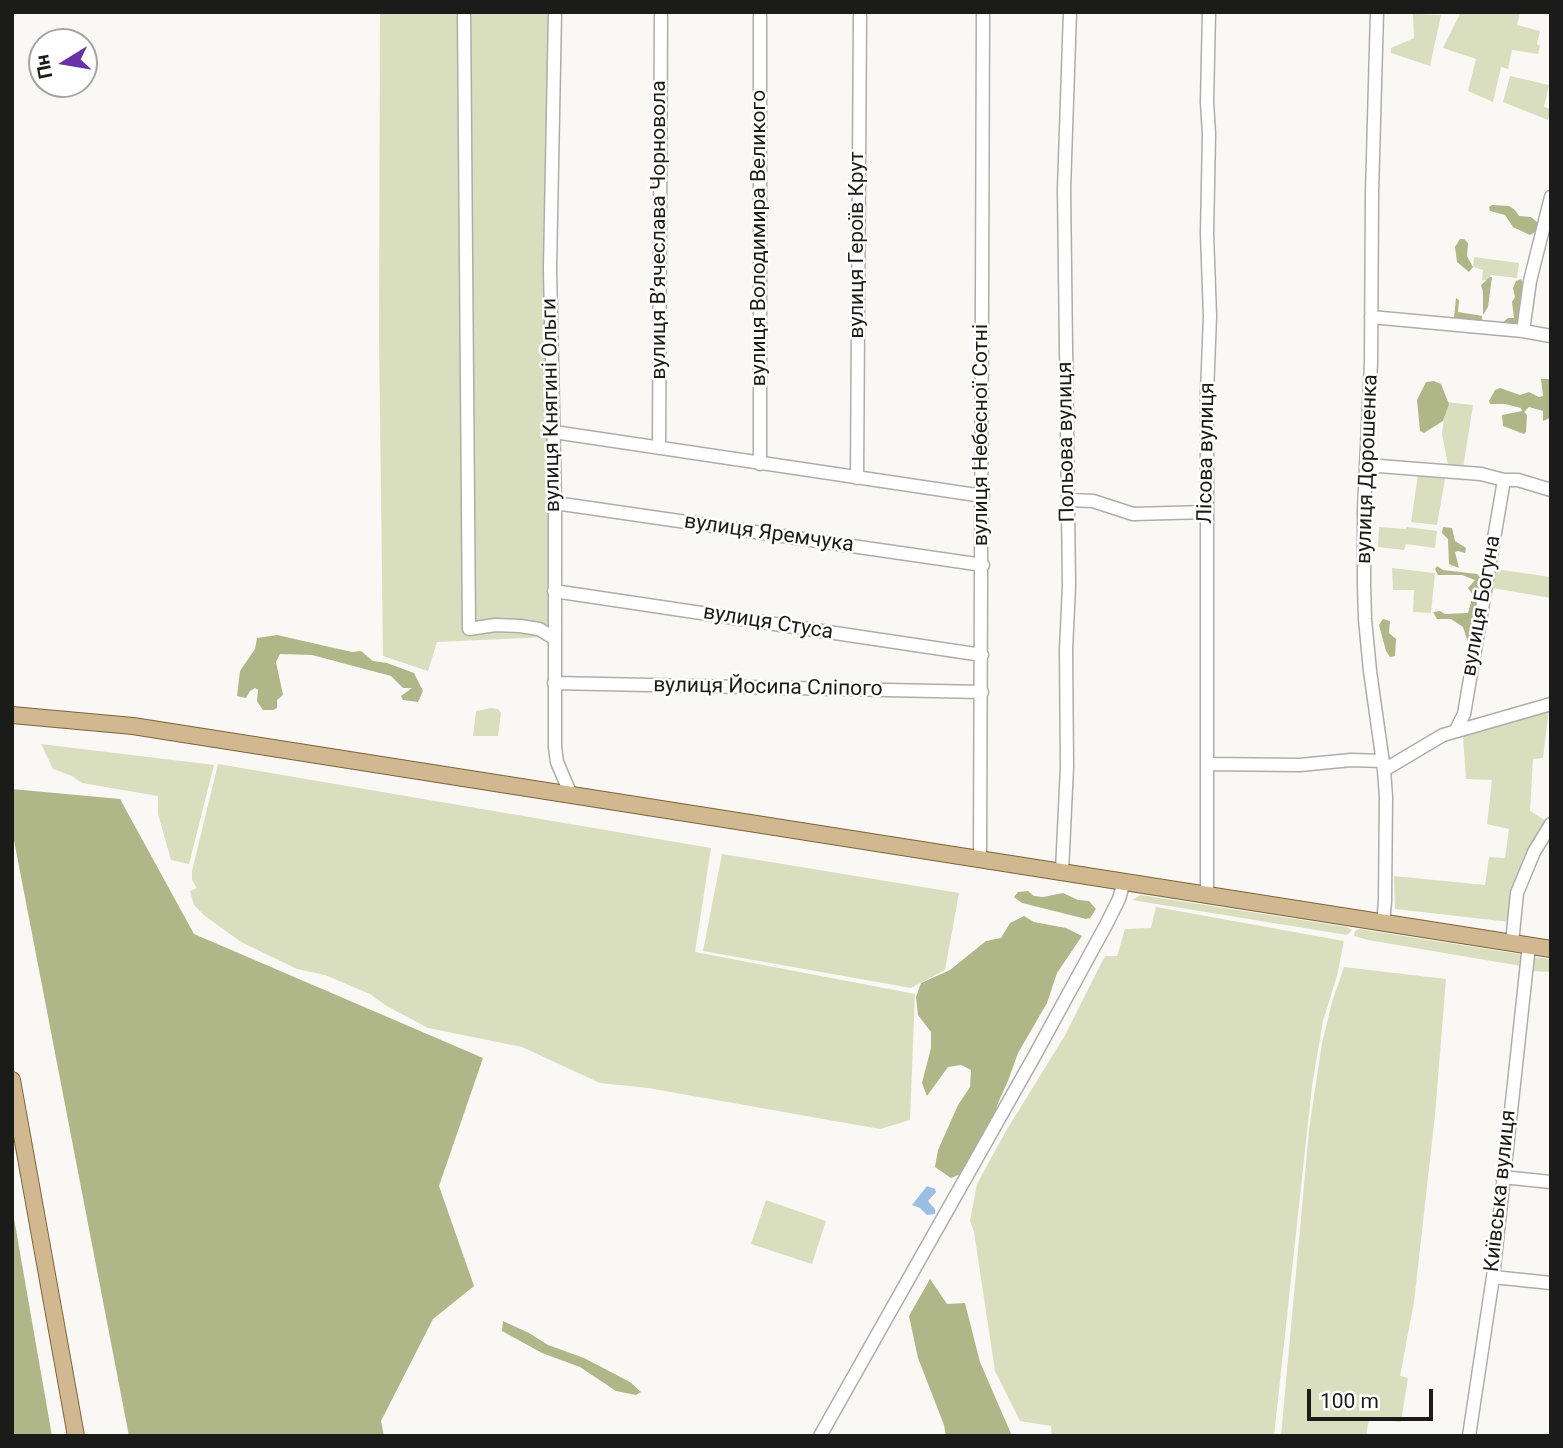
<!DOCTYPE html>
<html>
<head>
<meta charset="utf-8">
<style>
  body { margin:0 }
  #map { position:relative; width:1563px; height:1448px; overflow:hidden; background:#f9f8f4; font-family:Roboto,sans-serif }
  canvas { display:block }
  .frame { position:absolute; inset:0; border:14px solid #1b1b19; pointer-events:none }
  .north { position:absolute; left:28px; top:28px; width:70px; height:70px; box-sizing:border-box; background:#fff; border:2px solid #a4a4a3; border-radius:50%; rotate:259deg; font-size:19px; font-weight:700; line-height:28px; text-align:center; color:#1b1b19 }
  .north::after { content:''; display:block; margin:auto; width:24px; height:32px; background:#6a32a9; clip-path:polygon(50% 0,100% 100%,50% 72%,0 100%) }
  .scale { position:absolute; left:1307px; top:1389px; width:126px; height:32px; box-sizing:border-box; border:4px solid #1b1b19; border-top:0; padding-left:9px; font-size:21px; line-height:24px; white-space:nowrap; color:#1b1b19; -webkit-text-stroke:5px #fff; paint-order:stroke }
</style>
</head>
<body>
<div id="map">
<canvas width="1563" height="1448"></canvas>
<div class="frame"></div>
<div class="north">Пн</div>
<div class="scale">100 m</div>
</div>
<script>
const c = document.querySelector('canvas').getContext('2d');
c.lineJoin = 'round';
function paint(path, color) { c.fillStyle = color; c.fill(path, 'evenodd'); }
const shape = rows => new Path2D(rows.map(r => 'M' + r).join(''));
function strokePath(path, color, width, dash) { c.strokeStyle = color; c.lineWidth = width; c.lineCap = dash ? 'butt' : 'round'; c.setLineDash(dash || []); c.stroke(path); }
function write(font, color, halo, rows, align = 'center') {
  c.font = font + ' Roboto,sans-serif'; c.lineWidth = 5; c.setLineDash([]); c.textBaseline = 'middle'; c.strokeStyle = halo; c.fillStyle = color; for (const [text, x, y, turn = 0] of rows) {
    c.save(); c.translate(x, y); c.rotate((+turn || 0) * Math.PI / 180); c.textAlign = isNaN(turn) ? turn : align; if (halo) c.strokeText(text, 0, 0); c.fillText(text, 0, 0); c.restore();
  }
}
const green = shape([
  [380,12,548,12,546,323,552,630,548,637,437,642,428,671,383,656,379,336],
  [1461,12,1520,12,1517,25,1540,31,1537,44,1540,46,1538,54,1512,50,1508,69,1501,67,1493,102,1468,91,1476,59,1443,48],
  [1413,14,1441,15,1430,66,1391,53,1391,48,1414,38],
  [1510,76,1549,85,1544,107,1551,109,1548,120,1503,102],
  [1474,257,1519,263,1517,278,1491,275,1489,281,1482,280,1483,270,1473,267],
  [1446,402,1473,405,1463,468,1448,465,1442,434],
  [1418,475,1445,479,1437,525,1411,522],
  [1379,527,1406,529,1407,527,1437,531,1435,548,1406,544,1404,550,1378,547],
  [1392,568,1435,573,1431,613,1413,612,1414,590,1393,590],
  [1495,569,1551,577,1551,598,1492,588],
  [491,708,498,709,501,713,498,736,473,736,476,711],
  [1549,709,1543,758,1533,759,1530,811,1548,822,1526,862,1523,861,1514,889,1510,922,1395,909,1394,876,1485,885,1489,857,1505,858,1509,829,1487,824,1492,780,1466,779,1463,736,1523,715],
  [41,744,214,765,189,864,171,860,158,814,158,796,82,783,72,776,53,769],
  [218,764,711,848,695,952,915,994,910,1120,880,1129,648,1088,600,1083,522,1047,428,1028,385,1005,370,994,325,975,297,969,241,942,205,916,194,905,190,891,197,888,192,880,192,871],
  [722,854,959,893,945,970,911,988,703,951],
  [1141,895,1347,927,1352,930,1347,935,1132,900],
  [1156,907,1344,941,1337,976,1323,1021,1312,1086,1274,1436,1052,1436,1051,1426,1020,1421,995,1371,974,1232,970,1221,977,1184,1006,1131,1064,1037,1105,956,1117,956,1125,929,1151,928],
  [1359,929,1519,954,1522,956,1521,966,1368,940,1354,936,1355,931],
  [1533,957,1551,959,1551,972,1531,971],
  [1344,967,1446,979,1435,1115,1414,1302,1400,1376,1408,1378,1401,1422,1369,1419,1366,1436,1281,1436,1309,1130,1322,1043,1332,1002],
  [766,1200,826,1221,812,1264,751,1244]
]);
const forest = shape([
  [1492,205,1509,206,1515,210,1519,216,1531,217,1537,222,1537,231,1530,235,1513,227,1505,215,1490,211,1489,207],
  [1460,239,1464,239,1468,243,1467,256,1473,267,1469,272,1457,262,1455,247],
  [1490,277,1492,277,1488,307,1483,315,1483,292,1481,285],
  [1521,279,1524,287,1520,324,1516,328,1502,323,1508,318,1514,318,1512,302,1515,297,1513,288,1516,281],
  [1456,298,1459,300,1458,312,1477,315,1482,316,1482,320,1479,322,1454,318],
  [1541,379,1551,379,1550,418,1543,421,1543,411,1529,407,1524,412,1527,415,1526,432,1524,434,1503,426,1502,415,1522,411,1521,408,1505,404,1490,404,1489,401,1495,390,1500,388,1520,395,1529,392,1539,397,1543,396],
  [1434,381,1441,384,1449,404,1443,421,1424,433,1420,431,1417,400,1426,382],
  [1443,527,1452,528,1455,541,1466,548,1465,553,1458,551,1455,552,1459,568,1449,564,1448,539,1442,533],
  [1437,566,1443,570,1477,574,1481,578,1472,643,1468,643,1463,627,1451,619,1437,619,1433,612,1440,611,1445,614,1468,613,1473,595,1468,588,1475,580,1462,575,1438,575,1435,569],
  [1383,619,1390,621,1389,633,1396,639,1395,656,1390,657,1386,651,1379,625],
  [277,635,352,652,361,651,373,661,387,663,414,673,423,691,418,702,403,700,401,696,412,688,403,688,391,676,312,655,280,654,276,662,283,695,277,700,277,708,273,710,263,710,257,701,258,690,255,688,250,691,246,698,237,696,240,671,255,649,257,638],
  [12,789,120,799,194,934,483,1058,439,1186,474,1286,433,1319,381,1421,384,1436,129,1436,12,830],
  [1028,891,1034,896,1043,897,1063,893,1078,900,1089,901,1096,909,1090,918,1086,919,1022,903,1014,897,1018,892],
  [1024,916,1034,922,1066,928,1082,936,1057,973,1047,1003,1018,1053,1008,1081,998,1103,994,1119,969,1158,963,1173,951,1178,935,1167,938,1150,958,1105,970,1087,971,1070,961,1065,948,1067,927,1096,922,1083,931,1048,931,1032,918,1015,916,997,921,983,950,970,986,941,1001,938,1010,923],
  [12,1207,52,1436,12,1436],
  [930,1279,947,1304,965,1303,980,1362,1012,1436,946,1436,944,1425,918,1358,909,1316],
  [503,1321,529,1333,548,1345,584,1358,630,1382,641,1392,636,1395,616,1391,580,1367,542,1353,502,1331]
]);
const water = shape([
  [927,1186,935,1189,936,1192,928,1201,935,1209,935,1214,927,1215,920,1208,912,1205]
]);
const minor = shape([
  [464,12,469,629,495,625,520,626,539,629,554,638],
  [555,12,550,269,555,503,555,747,557,762,571,795],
  [1377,12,1372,193,1371,362,1364,509,1364,585,1365,619,1370,671,1384,770,1386,797,1385,901,1383,924],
  [1371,317,1523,331,1551,336],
  [1523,331,1530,281,1551,197],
  [554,432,983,496],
  [659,448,661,12],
  [760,464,760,12],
  [1366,465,1481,474,1504,480,1518,480,1551,490],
  [857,478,860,12],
  [1069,500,1093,501,1133,514,1207,512],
  [555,503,983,565],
  [554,591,982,655],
  [554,683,982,692],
  [1456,730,1464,714,1504,480],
  [1207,764,1300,765,1351,760,1382,761],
  [1384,770,1443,735,1551,704],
  [980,859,983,12],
  [1062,871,1067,767,1066,650,1069,586,1064,189,1070,12],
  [1207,894,1207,393,1210,316,1207,234,1209,134,1207,102,1209,12],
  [1512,943,1517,893,1534,852,1551,824],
  [1502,1177,1551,1182],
  [1493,1277,1551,1283],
  [820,1436,1035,1055,1106,925,1119,899,1124,881],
  [1469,1436,1493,1277,1529,945]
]);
const major = shape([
  [12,715,133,726,1551,949],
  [12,1080,76,1436]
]);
const streetNames = [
  ["вулиця Вʼячеслава Чорновола",660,230,-90],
  ["вулиця Володимира Великого",760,238,-90],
  ["вулиця Героїв Крут",858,245,-90],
  ["вулиця Княгині Ольги",552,405,-91],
  ["вулиця Небесної Сотні",982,435,-90],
  ["Польова вулиця",1067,442,-91],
  ["Лісова вулиця",1207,453,-89],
  ["вулиця Дорошенка",1368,469,-88],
  ["вулиця Яремчука",769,534,8],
  ["вулиця Богуна",1482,606,-80],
  ["вулиця Стуса",768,623,9],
  ["вулиця Йосипа Сліпого",768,688,1],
  ["Київська вулиця",1501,1191,-84]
];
paint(green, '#d9dfbe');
paint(forest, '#afb788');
paint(water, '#9dbee3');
strokePath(minor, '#aeada9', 15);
strokePath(major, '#7e6238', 18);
strokePath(minor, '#fff', 12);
strokePath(major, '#d2b891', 16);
write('21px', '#1b1b19', '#fff', streetNames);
</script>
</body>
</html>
